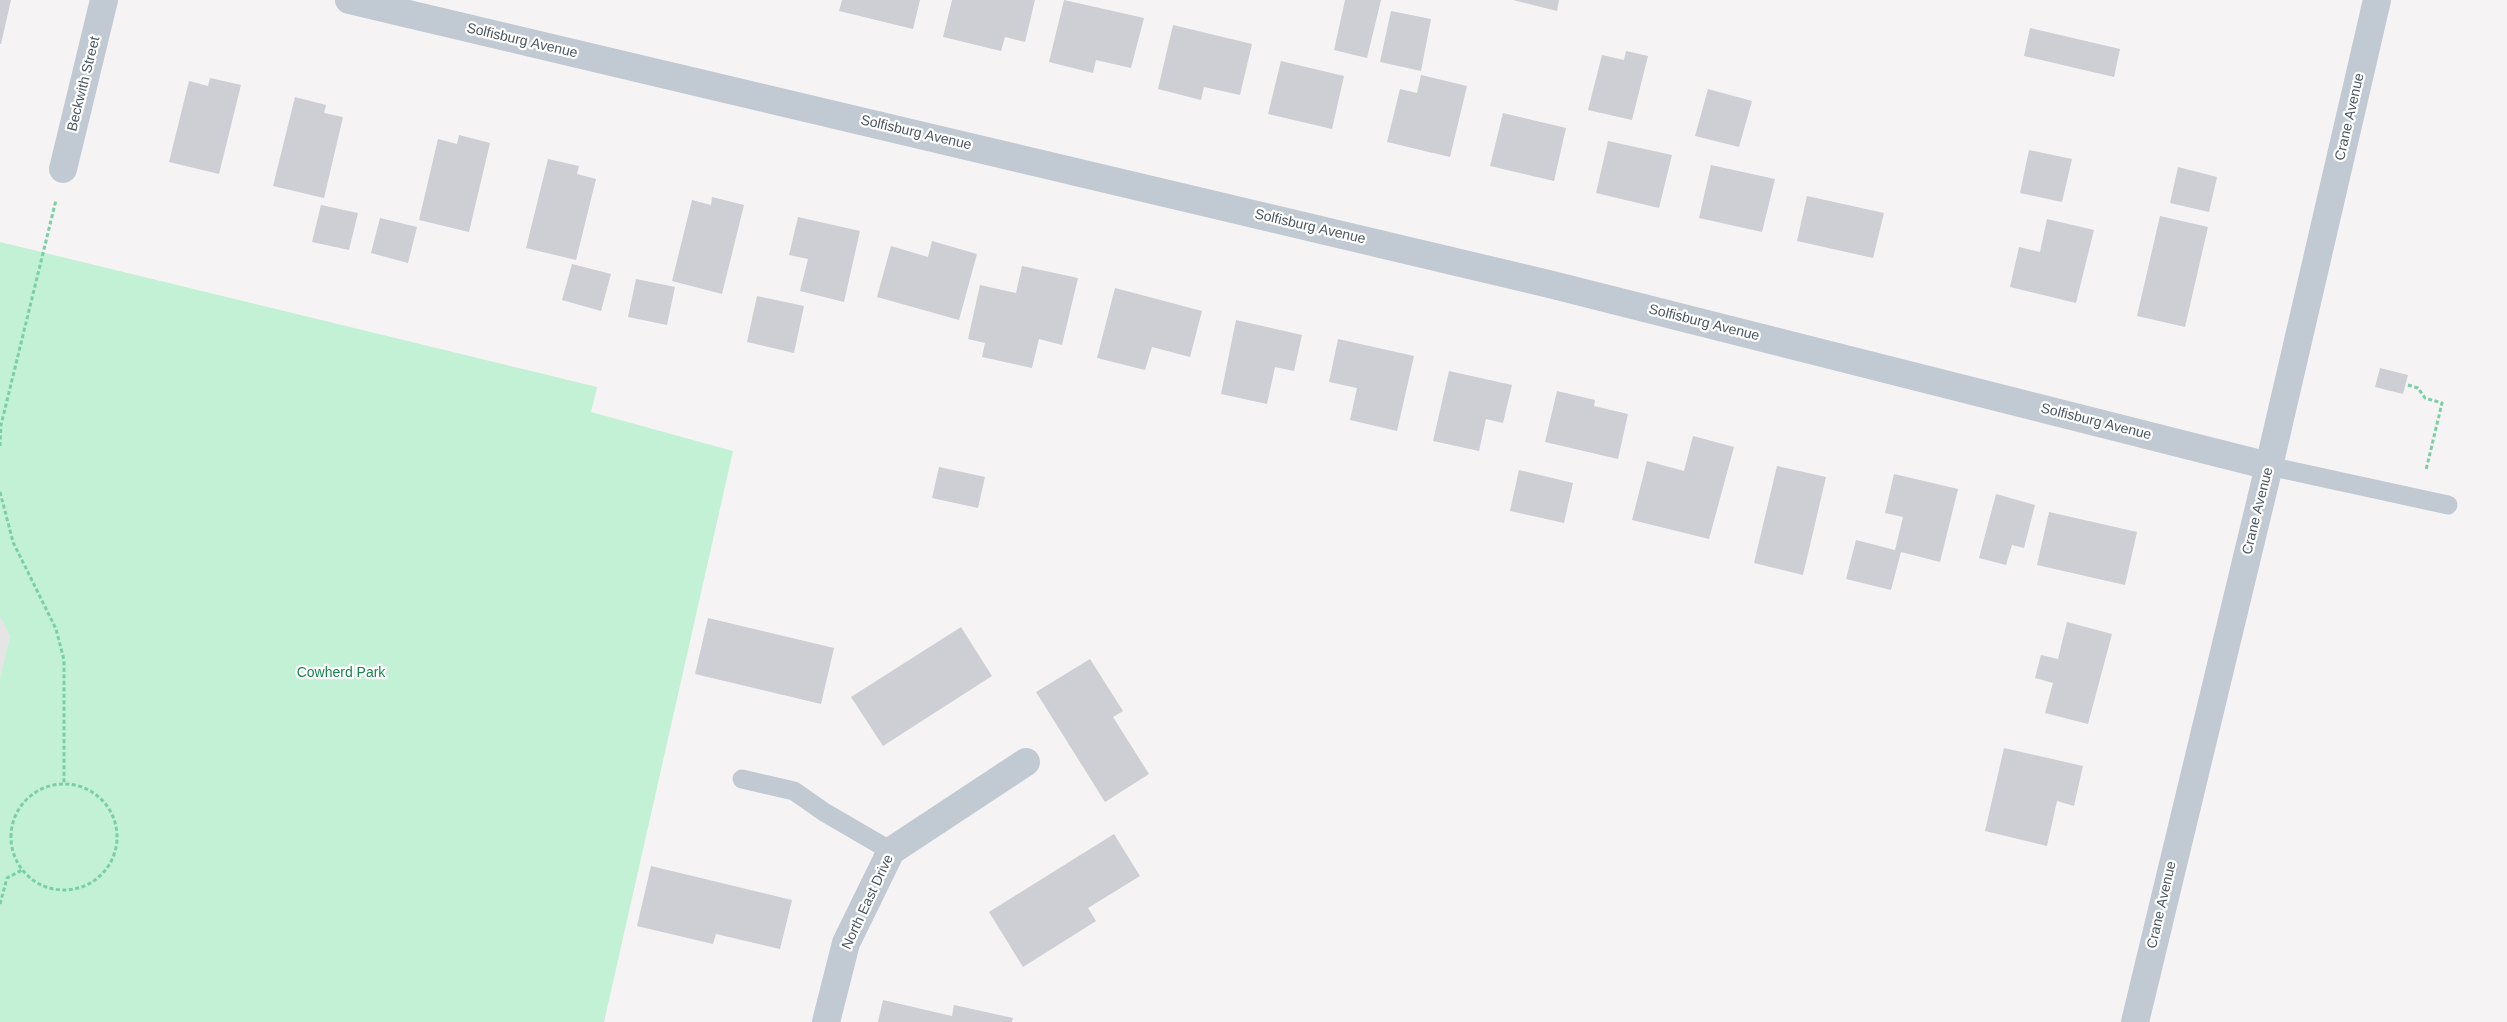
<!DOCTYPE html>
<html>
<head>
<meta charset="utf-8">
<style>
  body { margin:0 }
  canvas { display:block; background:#f5f3f3 }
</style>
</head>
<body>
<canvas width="2507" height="1022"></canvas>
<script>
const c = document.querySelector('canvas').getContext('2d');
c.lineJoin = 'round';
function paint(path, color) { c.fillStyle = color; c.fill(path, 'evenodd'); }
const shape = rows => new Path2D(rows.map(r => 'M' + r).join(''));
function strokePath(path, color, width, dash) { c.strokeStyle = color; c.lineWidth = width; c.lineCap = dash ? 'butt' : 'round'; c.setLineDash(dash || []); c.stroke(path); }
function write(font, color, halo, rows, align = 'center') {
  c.font = font + ' Arial,sans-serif'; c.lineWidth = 4.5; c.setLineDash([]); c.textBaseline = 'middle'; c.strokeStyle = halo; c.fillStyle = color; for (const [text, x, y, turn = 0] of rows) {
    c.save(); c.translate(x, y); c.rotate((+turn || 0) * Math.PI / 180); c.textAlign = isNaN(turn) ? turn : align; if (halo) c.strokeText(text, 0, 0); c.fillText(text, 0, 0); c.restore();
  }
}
const education = shape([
  [0,617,10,636,0,678]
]);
const green = shape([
  [0,242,597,387,591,412,733,451,604,1022,0,1022,0,678,10,636,0,617]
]);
const building = shape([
  [0,0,11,0,1,44,0,44],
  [842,0,920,0,913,29,839,11],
  [952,0,1035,0,1025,42,1005,37,1001,51,943,37],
  [1064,0,1144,18,1131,68,1096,60,1093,73,1049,62],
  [1345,0,1381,0,1367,58,1334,50],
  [1513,0,1559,0,1557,11],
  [1391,11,1431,19,1421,71,1380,62],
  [1173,25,1252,44,1240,95,1204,87,1201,100,1158,89],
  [2030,28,2120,49,2114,77,2024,56],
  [1626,51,1648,56,1632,120,1588,110,1602,55,1624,60],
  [1281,61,1344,76,1332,129,1268,114],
  [1421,75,1467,86,1450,157,1387,142,1400,89,1417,93],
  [210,78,241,85,219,174,169,162,189,81,208,86],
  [1708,89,1752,101,1739,147,1695,136],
  [295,97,326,105,324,113,343,117,324,198,273,186],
  [1503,113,1566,128,1554,181,1490,166],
  [459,135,490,143,469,232,419,220,438,139,457,144],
  [1608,141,1672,155,1659,208,1596,193],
  [2029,150,2072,159,2062,202,2020,193],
  [548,159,579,166,577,174,596,179,576,260,526,248],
  [1711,165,1775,179,1762,232,1699,218],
  [2178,167,2217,177,2209,212,2170,203],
  [1807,196,1884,213,1873,258,1797,241],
  [712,197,744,205,722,294,672,281,692,200,711,205],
  [321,205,358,213,349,250,312,242],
  [2160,216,2208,227,2185,327,2137,316],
  [798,217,860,231,844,302,800,291,808,259,789,255],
  [380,218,417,227,408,263,371,253],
  [2047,219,2094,230,2076,303,2010,287,2019,247,2040,252],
  [932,241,977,254,959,320,877,297,891,246,928,257],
  [572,264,611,274,601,311,562,300],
  [1022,266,1078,278,1062,345,1039,339,1032,368,982,357,985,343,968,339,980,285,1016,293],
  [636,279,675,287,667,325,628,317],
  [1115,288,1202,311,1190,357,1152,347,1145,370,1097,358],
  [757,296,804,306,794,353,747,342],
  [1236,320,1302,335,1294,371,1275,367,1267,404,1221,394],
  [1338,339,1414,356,1397,431,1350,420,1357,388,1329,382],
  [2380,368,2408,375,2403,394,2375,387],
  [1449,371,1512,385,1503,423,1486,419,1479,451,1433,441],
  [1557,391,1595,400,1594,406,1628,414,1618,459,1545,442],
  [1693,436,1734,447,1709,539,1632,520,1647,461,1684,471],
  [1777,466,1826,477,1803,575,1754,563],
  [939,467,985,477,978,508,932,498],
  [1519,470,1573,483,1564,523,1510,511],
  [1894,474,1958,489,1940,562,1901,552,1891,590,1846,579,1856,540,1895,550,1903,517,1885,513],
  [1996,494,2035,505,2024,548,2012,545,2006,565,1979,558],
  [2049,512,2137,532,2125,585,2037,565],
  [708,618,834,648,821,704,695,674],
  [2067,622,2112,634,2088,724,2045,713,2053,683,2035,678,2041,655,2058,659],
  [961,627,992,676,883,746,851,697],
  [1090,659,1123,711,1113,717,1149,774,1105,802,1036,692],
  [2004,748,2083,766,2074,806,2057,801,2047,846,1985,831],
  [1114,834,1140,876,1088,908,1096,921,1023,967,989,912],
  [651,866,792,900,780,949,716,934,713,944,637,926],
  [883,1000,952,1016,954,1005,1013,1018,1012,1022,878,1022]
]);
const path = shape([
  [2408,385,2418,388,2425,398,2442,403,2426,470],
  [0,446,1,425,56,200],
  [0,492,13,542,56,629,64,660,64,783],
  '11 837a53 53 0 1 1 106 0a53 53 0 1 1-106 0Z',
  [0,904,7,878,22,870]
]);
const lane = shape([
  [2269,466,2448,505],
  [742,779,794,791,824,812,891,851]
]);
const street = shape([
  [349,0,1549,284,2269,466],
  [63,169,104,0],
  [826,1022,846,943,891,851,1026,762],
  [2135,1022,2269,466,2377,0]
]);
const streetNames = [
  ["Solfisburg Avenue",522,41,13],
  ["Beckwith Street",84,84,-76],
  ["Crane Avenue",2350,117,-77],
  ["Solfisburg Avenue",916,133,13],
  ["Solfisburg Avenue",1310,227,13],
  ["Solfisburg Avenue",1704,323,14],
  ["Solfisburg Avenue",2096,422,14],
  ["Crane Avenue",2258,511,-76],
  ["North East Drive",868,902,-65],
  ["Crane Avenue",2162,905,-77]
];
const parkNames = [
  ["Cowherd Park",341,673]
];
paint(education, '#e6e4e5');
paint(green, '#c3f1d5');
paint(building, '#cdcfd5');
strokePath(path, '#7ad0a6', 3, [4, 2.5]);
strokePath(lane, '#c1cad2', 19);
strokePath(street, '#c1cad2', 28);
write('14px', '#4a5661', '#fff', streetNames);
write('14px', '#17864f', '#fff', parkNames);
</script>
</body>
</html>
